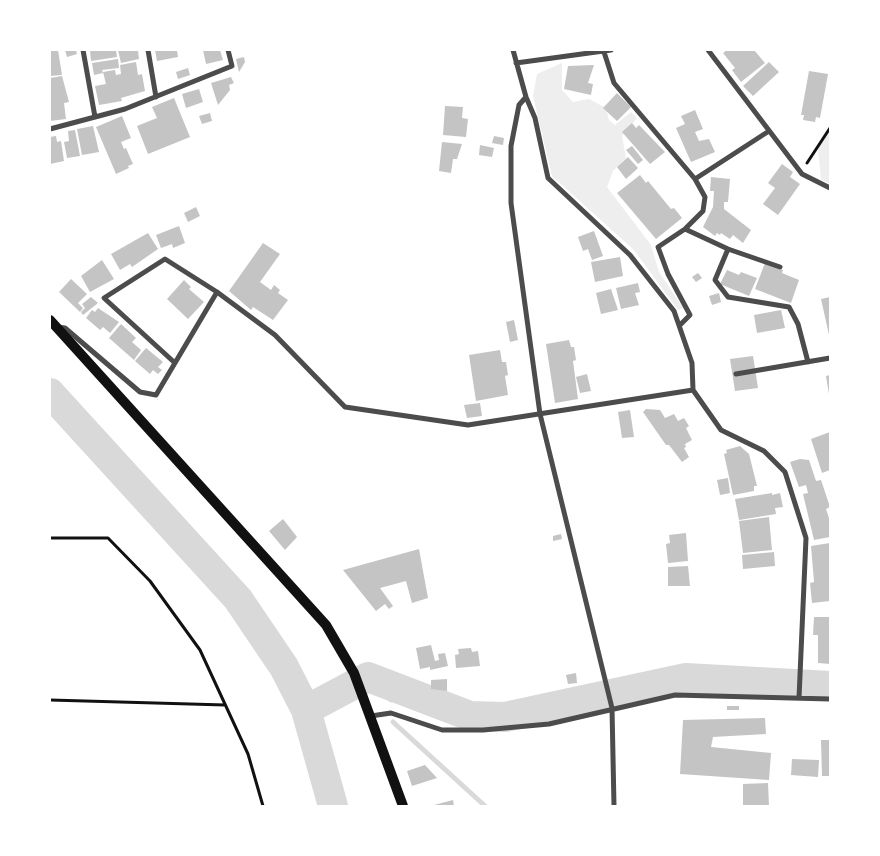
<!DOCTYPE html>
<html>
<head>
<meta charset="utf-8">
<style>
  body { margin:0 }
  #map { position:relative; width:880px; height:856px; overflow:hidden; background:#fff; font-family:"Space Grotesk",sans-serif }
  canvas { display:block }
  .frame { position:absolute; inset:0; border:51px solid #fff; pointer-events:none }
</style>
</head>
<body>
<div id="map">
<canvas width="880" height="856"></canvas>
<div class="frame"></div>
</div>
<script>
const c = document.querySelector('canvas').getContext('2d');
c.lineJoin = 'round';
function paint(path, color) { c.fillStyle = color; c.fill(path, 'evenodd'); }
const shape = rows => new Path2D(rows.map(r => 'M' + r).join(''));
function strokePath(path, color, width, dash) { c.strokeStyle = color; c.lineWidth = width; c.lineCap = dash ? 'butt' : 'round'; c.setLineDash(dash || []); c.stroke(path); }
const green = shape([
  [562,63,562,90,573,102,589,99,606,108,609,120,615,125,631,112,637,118,622,136,626,158,613,171,607,187,651,245,659,272,683,308,678,310,634,250,552,176,533,96,537,74],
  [830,129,830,184,821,179,818,148]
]);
const stream = shape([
  [391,700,396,687],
  [393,722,485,806]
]);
const river = shape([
  [50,393,238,599,284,667,306,710,333,806],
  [306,710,368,677,470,716,505,717,686,678,830,686]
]);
const building = shape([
  [50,50,58,50,62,75,50,76],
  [65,50,76,50,77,54,67,57],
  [90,50,116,50,117,57,91,61],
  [118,50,138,50,139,59,121,63],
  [155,50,177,50,178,57,157,61],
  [203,50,220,50,223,60,206,64],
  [727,50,754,50,765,63,741,82,732,70,735,68,723,53],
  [244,57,245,62,239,72,236,59],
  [118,59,119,68,102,70,103,73,94,75,92,63],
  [136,62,138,75,142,74,145,91,121,98,122,101,99,105,95,86,106,84,103,72,115,70,116,75,121,74,120,65],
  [769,62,779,72,753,96,743,86],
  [594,65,588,83,593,84,591,95,564,89,568,66],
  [188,68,190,75,178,79,176,72],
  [809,71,828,74,820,118,816,117,815,122,803,120,804,115,801,115],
  [62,76,69,102,64,103,66,119,50,121,50,78],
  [231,77,234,83,229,85,230,90,218,105,211,83],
  [199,89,203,102,186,108,182,94],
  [617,93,631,107,617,121,603,108],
  [174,98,190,137,148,154,137,126,157,118,152,107],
  [445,106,463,107,462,118,468,119,466,137,443,135],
  [695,110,703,129,695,132,699,141,709,139,715,152,691,162,676,128,685,124,681,116],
  [210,113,212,121,202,124,199,116],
  [122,116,131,138,121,142,124,149,126,148,133,164,128,166,129,168,116,174,96,127],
  [632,123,636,128,639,125,665,152,650,164,622,132],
  [93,126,99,152,82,155,77,129],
  [75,130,80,156,67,158,64,142,69,141,68,131],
  [56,136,57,142,61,141,64,161,50,164,50,137],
  [494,136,504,138,503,145,492,143],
  [442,142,462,144,457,159,453,159,451,173,439,171],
  [480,145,494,148,492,157,479,155],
  [632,146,643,160,638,164,626,150],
  [628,157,638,168,626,179,617,167],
  [782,164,793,172,790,177,800,184,778,215,763,204,775,188,768,183],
  [640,175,646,183,648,181,671,209,674,208,682,218,656,239,617,193],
  [711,177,730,179,728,202,724,202,724,209,751,230,743,243,733,235,730,239,721,233,720,235,717,233,715,236,703,227,713,207,714,191,710,191],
  [196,207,200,216,188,222,184,213],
  [179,226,185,243,173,248,172,244,161,248,156,235],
  [594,231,603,256,592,260,588,249,583,251,578,237],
  [148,233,158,249,132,267,130,264,120,270,111,254],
  [263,243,280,254,260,282,271,290,274,285,280,290,278,293,288,300,273,320,253,307,251,310,229,291],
  [620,257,623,276,595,282,591,262],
  [102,260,114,279,90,292,81,276],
  [765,263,783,270,782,273,799,280,791,303,755,289],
  [727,270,739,275,741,272,757,278,749,296,720,284],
  [698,273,702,278,696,282,692,277],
  [71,279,87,294,78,303,83,308,80,312,59,292],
  [184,280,191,287,189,289,204,302,188,319,167,299],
  [638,283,640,292,635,293,639,305,621,309,616,288],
  [611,289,618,310,601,314,596,293],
  [719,293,721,302,712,305,709,296],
  [91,297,98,303,83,315,81,312,85,308,82,304],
  [830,297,830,334,829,335,821,299],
  [98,308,119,322,110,333,103,327,100,330,86,318,92,310,95,312],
  [781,310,785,328,757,333,754,315],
  [514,320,518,340,510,342,506,322],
  [121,324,136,338,132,342,141,350,134,360,109,338],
  [569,340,571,347,574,347,576,360,573,361,578,399,555,403,546,344],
  [146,348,163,362,158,367,162,370,158,374,153,370,150,374,135,361],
  [500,350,502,362,506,362,508,375,505,376,508,395,476,401,469,355],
  [753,356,758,388,735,391,730,359],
  [587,374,591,391,580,393,576,377],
  [830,375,830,394,829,394,826,376],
  [480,403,482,416,467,418,464,405],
  [646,409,660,410,665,418,674,414,678,421,684,418,689,426,686,428,692,440,685,444,686,447,684,448,689,457,682,462,669,445,666,445,643,412],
  [630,410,634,437,622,438,618,412],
  [830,432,830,470,822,473,811,439],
  [740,446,749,454,757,486,754,486,754,491,733,495,724,454,727,453,726,450],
  [800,459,809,460,816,481,821,480,830,507,826,509,830,521,830,537,814,540,803,494,808,493,806,485,799,487,790,462],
  [728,478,730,493,720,495,717,480],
  [772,493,772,495,780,493,783,507,775,508,776,514,739,520,735,499],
  [769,517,772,550,743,553,739,521],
  [283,519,297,537,285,550,269,531],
  [686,533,688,561,668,563,666,544,670,543,669,535],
  [561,534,562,539,553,541,553,536],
  [830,543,830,601,812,603,810,583,814,582,811,546],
  [419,549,428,598,412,603,406,581,380,588,393,606,389,609,385,604,376,611,343,570],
  [774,552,775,566,743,569,742,555],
  [688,566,690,586,668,586,668,567],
  [814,617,830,617,830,664,818,663,818,635,813,635],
  [431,645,435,661,439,660,438,654,445,653,448,666,430,670,430,667,420,669,416,648],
  [471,648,472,652,478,651,480,666,456,668,455,655,459,654,458,649],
  [576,673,577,683,568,684,566,675],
  [447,679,447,691,431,689,431,680],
  [727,706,739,706,739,710,727,710],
  [765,718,766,734,713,737,711,747,771,753,769,780,680,774,683,720],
  [821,740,830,740,830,776,822,776],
  [792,759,819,760,818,777,791,775],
  [425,765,437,778,412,786,407,771],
  [768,783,769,806,743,806,743,784],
  [453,800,454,806,434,806,434,805]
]);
const path = shape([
  [807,163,830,128],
  [50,538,108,538,150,581,200,650,248,754,263,806],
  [50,700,225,705]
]);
const minor = shape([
  [83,50,95,117],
  [148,50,156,97],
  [513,50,526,97,535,118,548,178,630,255,674,311,692,363,693,390],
  [708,50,802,174,830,188],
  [604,52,614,83,695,179],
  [516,63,611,50],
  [526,97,519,105,511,146,511,203,540,414,612,708,614,806],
  [50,129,125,109,232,66,228,50],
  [685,229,728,249,780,267],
  [728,249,715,280,728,297,789,307,798,324,808,362],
  [680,325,690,315,668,274,658,247,685,229,703,211,705,197,695,179,769,131],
  [58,327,65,328,140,392,156,395,217,292],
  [175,363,104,298,165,259,217,292,275,335,345,407,468,425,693,390,721,430,764,451,785,472,806,538,799,698],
  [736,374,830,358],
  [371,716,391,713,442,730,483,730,549,724,675,695,830,699]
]);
const secondary = shape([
  [50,320,326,625,354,673,403,806]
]);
paint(green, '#eee');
strokePath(stream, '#d9d9d9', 5);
strokePath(river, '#d9d9d9', 30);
paint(building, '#c4c4c4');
strokePath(path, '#111', 3);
strokePath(minor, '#4c4c4c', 5);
strokePath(secondary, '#111', 10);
</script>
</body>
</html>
